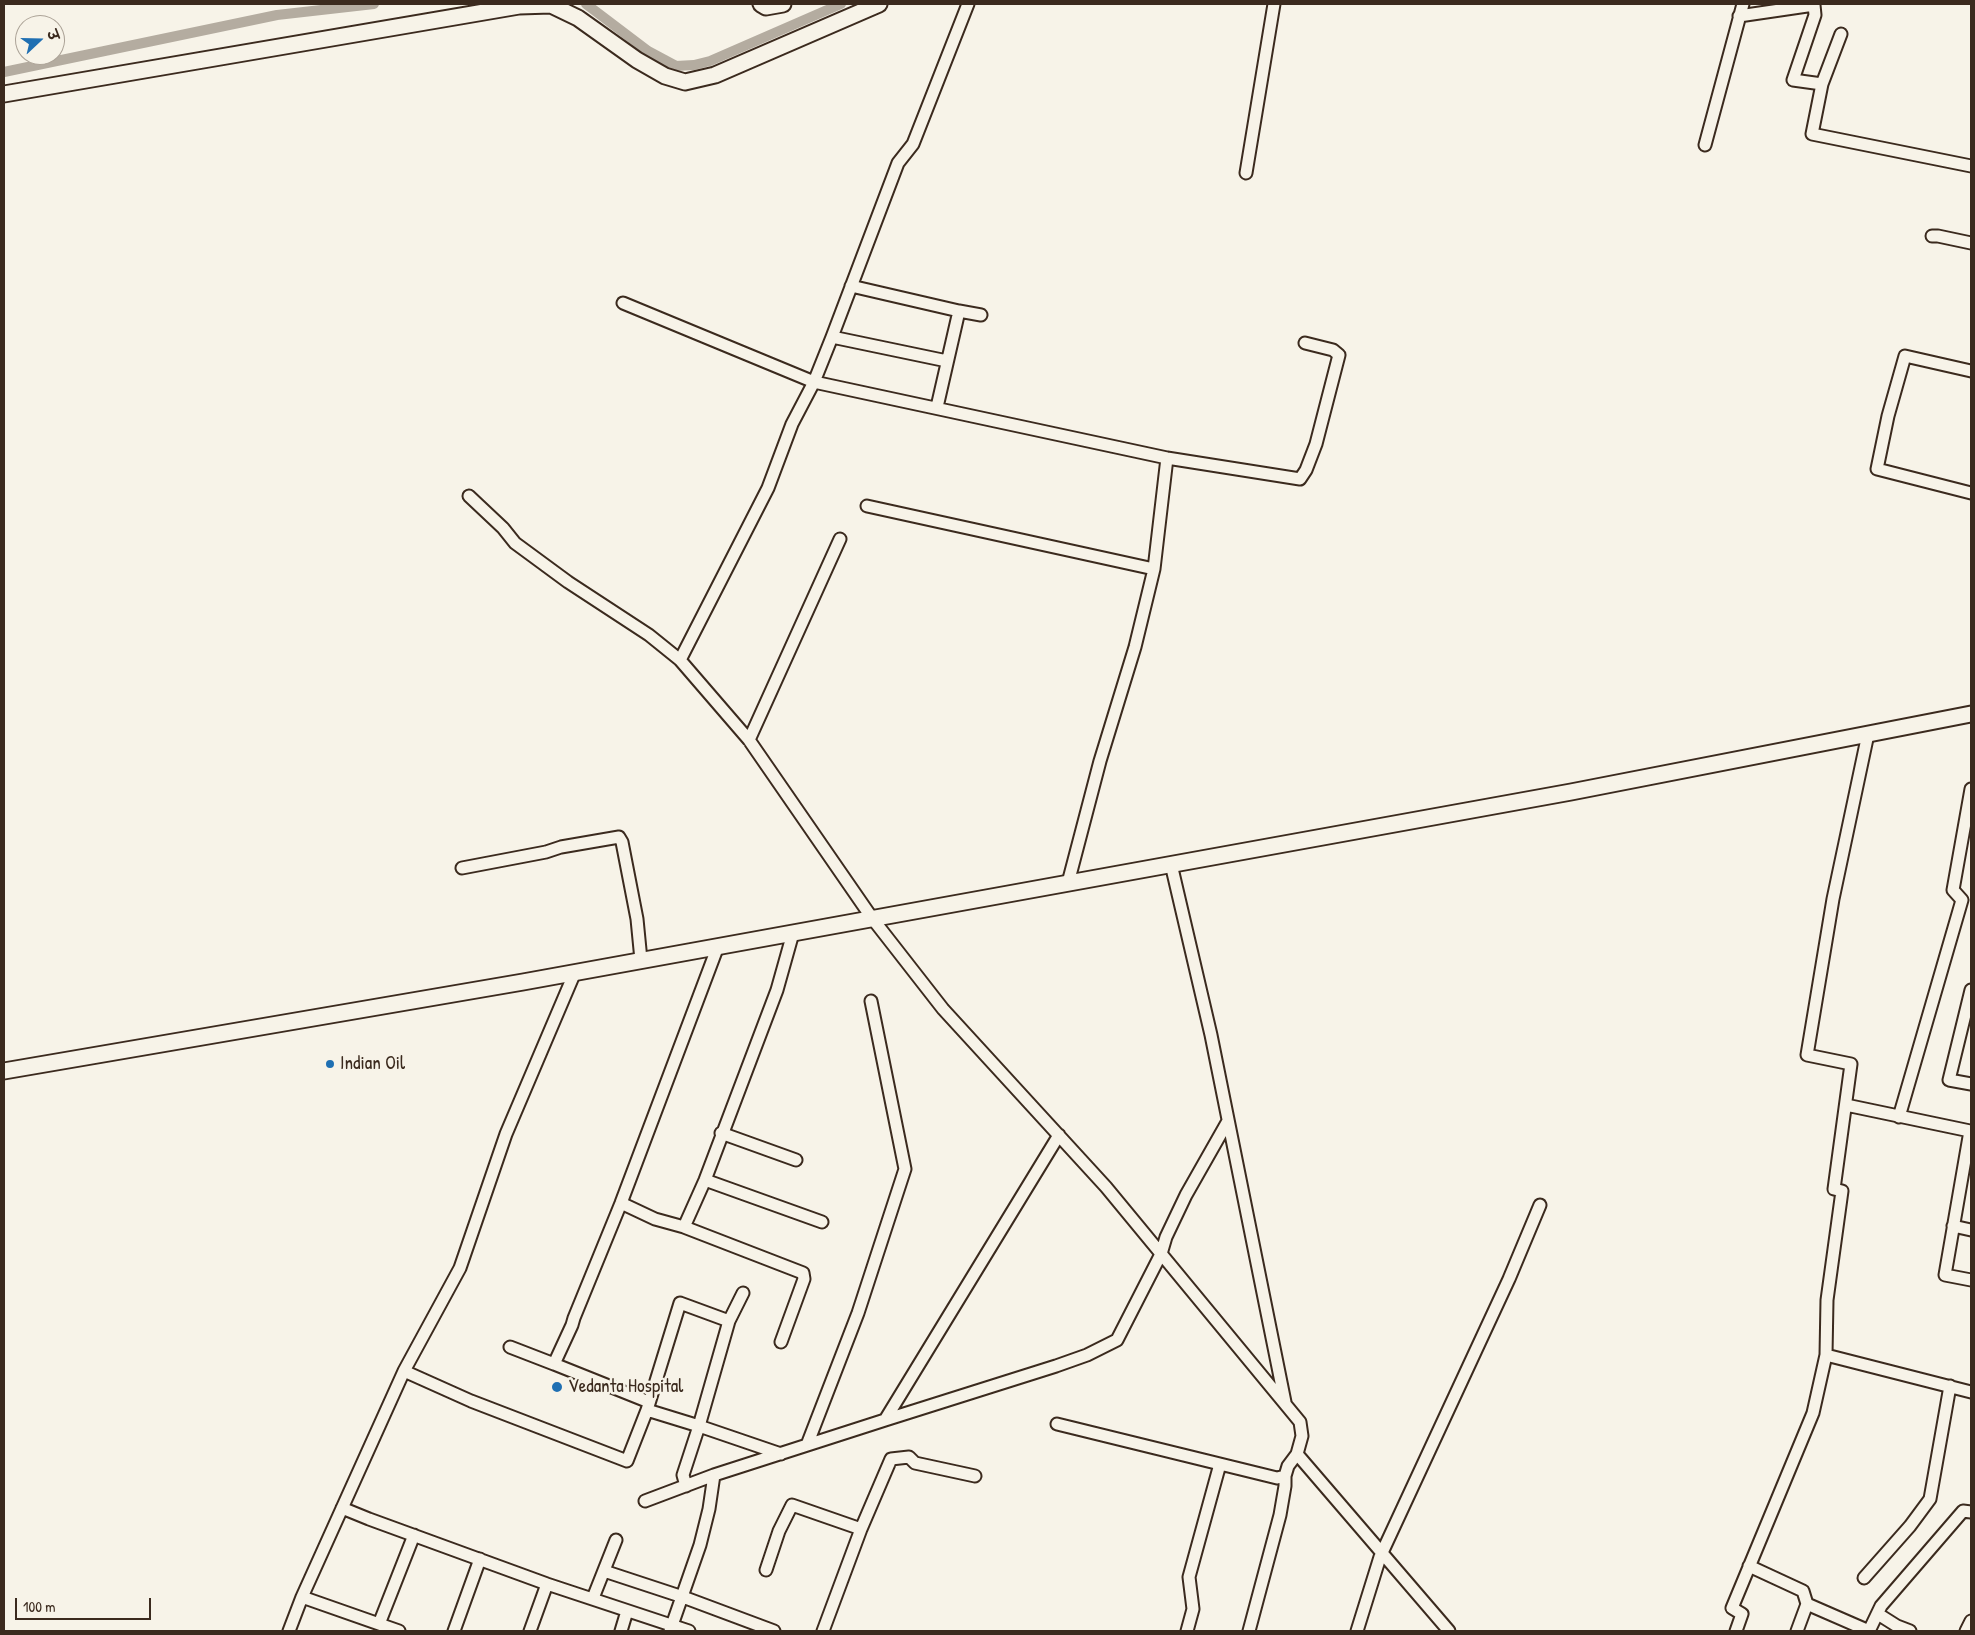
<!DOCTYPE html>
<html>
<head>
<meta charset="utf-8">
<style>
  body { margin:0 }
  #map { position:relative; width:1975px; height:1635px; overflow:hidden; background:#f7f3e8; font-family:"Patrick Hand","Playpen Sans Deva",sans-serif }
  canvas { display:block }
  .frame { position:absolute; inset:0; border:5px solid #3b2a1e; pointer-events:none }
  .north { position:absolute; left:15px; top:15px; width:50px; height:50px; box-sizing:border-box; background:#f7f3e8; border:1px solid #aca397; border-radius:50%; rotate:69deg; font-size:14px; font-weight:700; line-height:20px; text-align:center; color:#3b2a1e }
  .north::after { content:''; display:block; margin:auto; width:18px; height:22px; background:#1f6fb2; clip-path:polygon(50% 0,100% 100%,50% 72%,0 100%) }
  .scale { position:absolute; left:15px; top:1598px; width:136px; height:22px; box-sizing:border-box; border:2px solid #3b2a1e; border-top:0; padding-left:6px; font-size:15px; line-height:18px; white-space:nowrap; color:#3b2a1e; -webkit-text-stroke:4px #f7f3e8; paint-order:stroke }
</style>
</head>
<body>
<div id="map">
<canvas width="1975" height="1635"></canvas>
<div class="frame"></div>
<div class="north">उ</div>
<div class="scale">100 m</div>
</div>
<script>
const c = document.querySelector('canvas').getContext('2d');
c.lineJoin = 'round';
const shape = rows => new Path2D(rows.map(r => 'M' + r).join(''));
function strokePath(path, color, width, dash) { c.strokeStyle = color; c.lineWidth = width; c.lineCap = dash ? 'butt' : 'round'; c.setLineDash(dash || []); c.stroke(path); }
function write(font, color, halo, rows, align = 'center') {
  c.font = font + ' "Patrick Hand",sans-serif'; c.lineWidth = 5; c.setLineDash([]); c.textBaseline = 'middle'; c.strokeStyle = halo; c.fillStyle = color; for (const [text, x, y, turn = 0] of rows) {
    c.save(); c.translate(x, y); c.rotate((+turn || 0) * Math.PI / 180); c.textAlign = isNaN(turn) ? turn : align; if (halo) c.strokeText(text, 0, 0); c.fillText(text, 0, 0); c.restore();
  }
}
const canal = shape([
  [586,4,648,51,676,66,694,65,710,61,841,4],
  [4,72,277,15,374,4]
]);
const street = shape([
  [1739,16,1814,5,1815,15,1793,80,1822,84,1812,134,1971,166],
  [1822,84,1841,34],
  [1705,145,1743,4],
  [1246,173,1274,4],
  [1932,236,1938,236,1971,243],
  [851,286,959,311,937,407],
  [623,303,814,382,1167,458,1300,479,1306,470,1316,444,1339,355,1333,350,1305,343],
  [959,311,981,315],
  [832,337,947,361],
  [1971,371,1905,356,1888,416,1877,469,1971,493],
  [469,496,503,528,515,543,568,582,649,635,680,660,749,740,872,918,943,1009,1106,1187,1300,1422,1302,1436,1297,1454,1288,1466,1285,1476,1285,1486,1280,1515,1249,1631],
  [867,506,1154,569],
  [680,660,768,488,792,424,814,382,832,337,898,163,913,144,968,4],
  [1868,734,1833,899,1807,1055,1851,1064,1834,1189,1842,1191,1827,1300,1826,1355,1971,1392],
  [749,740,840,539],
  [1171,864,1211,1035,1285,1402],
  [462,868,546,852,561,847,619,837,622,842,637,919,641,960],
  [1068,883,1100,761,1135,647,1154,569,1167,458],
  [1971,990,1949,1080,1971,1084],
  [1846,1105,1970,1131,1945,1275,1971,1280],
  [1899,1117,1962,900,1953,890,1971,789],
  [721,1133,796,1160],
  [1059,1135,885,1420,1056,1366,1087,1355,1117,1340,1161,1254,1166,1237,1186,1195,1228,1121],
  [705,1180,822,1222],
  [621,1203,655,1219,684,1227,803,1273,804,1279,781,1342],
  [1953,1226,1971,1230],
  [684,1227,705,1180,777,990,793,933],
  [729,1321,743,1293],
  [510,1347,554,1364,572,1325,574,1318,621,1203,718,946],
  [554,1364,649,1402],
  [404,1371,471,1401,627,1461,647,1410],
  [1057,1424,1277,1478,1285,1476],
  [807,1445,858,1313,905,1169,871,1001],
  [1297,1454,1449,1631],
  [714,1475,885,1420],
  [686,1486,683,1475,699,1426,647,1410,680,1303,729,1321,699,1426,781,1454],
  [645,1501,714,1475,709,1509,700,1545,670,1631],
  [342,1508,369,1519,547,1584,689,1631],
  [1749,1566,1803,1591,1807,1604,1797,1631],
  [766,1570,779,1531,792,1505,861,1529],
  [604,1571,683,1597,774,1631],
  [1864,1578,1910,1526,1930,1499,1950,1386],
  [302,1597,399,1631],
  [593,1598,616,1540],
  [1807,1604,1869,1631],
  [1878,1614,1897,1626,1910,1631],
  [379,1624,414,1535],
  [289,1631,302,1597,404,1371,460,1268,506,1134,575,972],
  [454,1631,480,1559],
  [530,1631,547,1584],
  [621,1631,627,1611],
  [823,1631,861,1529,891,1459,909,1457,915,1463,975,1476],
  [1187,1631,1193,1609,1189,1577,1220,1464],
  [1357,1631,1380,1557,1509,1279,1540,1205],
  [1736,1631,1742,1614,1732,1608,1813,1413,1826,1355],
  [1869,1631,1881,1606,1963,1511,1971,1512],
  [1966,1631,1971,1621]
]);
const secondary = shape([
  [761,4,766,7,783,4],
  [4,94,519,6,551,5,578,18,637,60,665,76,685,82,715,75,879,4],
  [4,1071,523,982,793,933,1571,792,1971,714]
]);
const markers = [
  [330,1064,5,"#1f6fb2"],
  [557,1387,6,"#1f6fb2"]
];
const poiNames = [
  ["Indian Oil",340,1064],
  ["Vedanta Hospital",568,1387]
];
strokePath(canal, '#b4aca0', 10);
strokePath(street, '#3b2a1e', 15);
strokePath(secondary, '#3b2a1e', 19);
strokePath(street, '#f7f3e8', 11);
strokePath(secondary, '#f7f3e8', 15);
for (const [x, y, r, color] of markers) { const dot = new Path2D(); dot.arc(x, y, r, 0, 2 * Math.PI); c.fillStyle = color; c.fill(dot); strokePath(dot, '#f7f3e8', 2); }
write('19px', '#3b2a1e', '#f7f3e8', poiNames, 'left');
</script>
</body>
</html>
